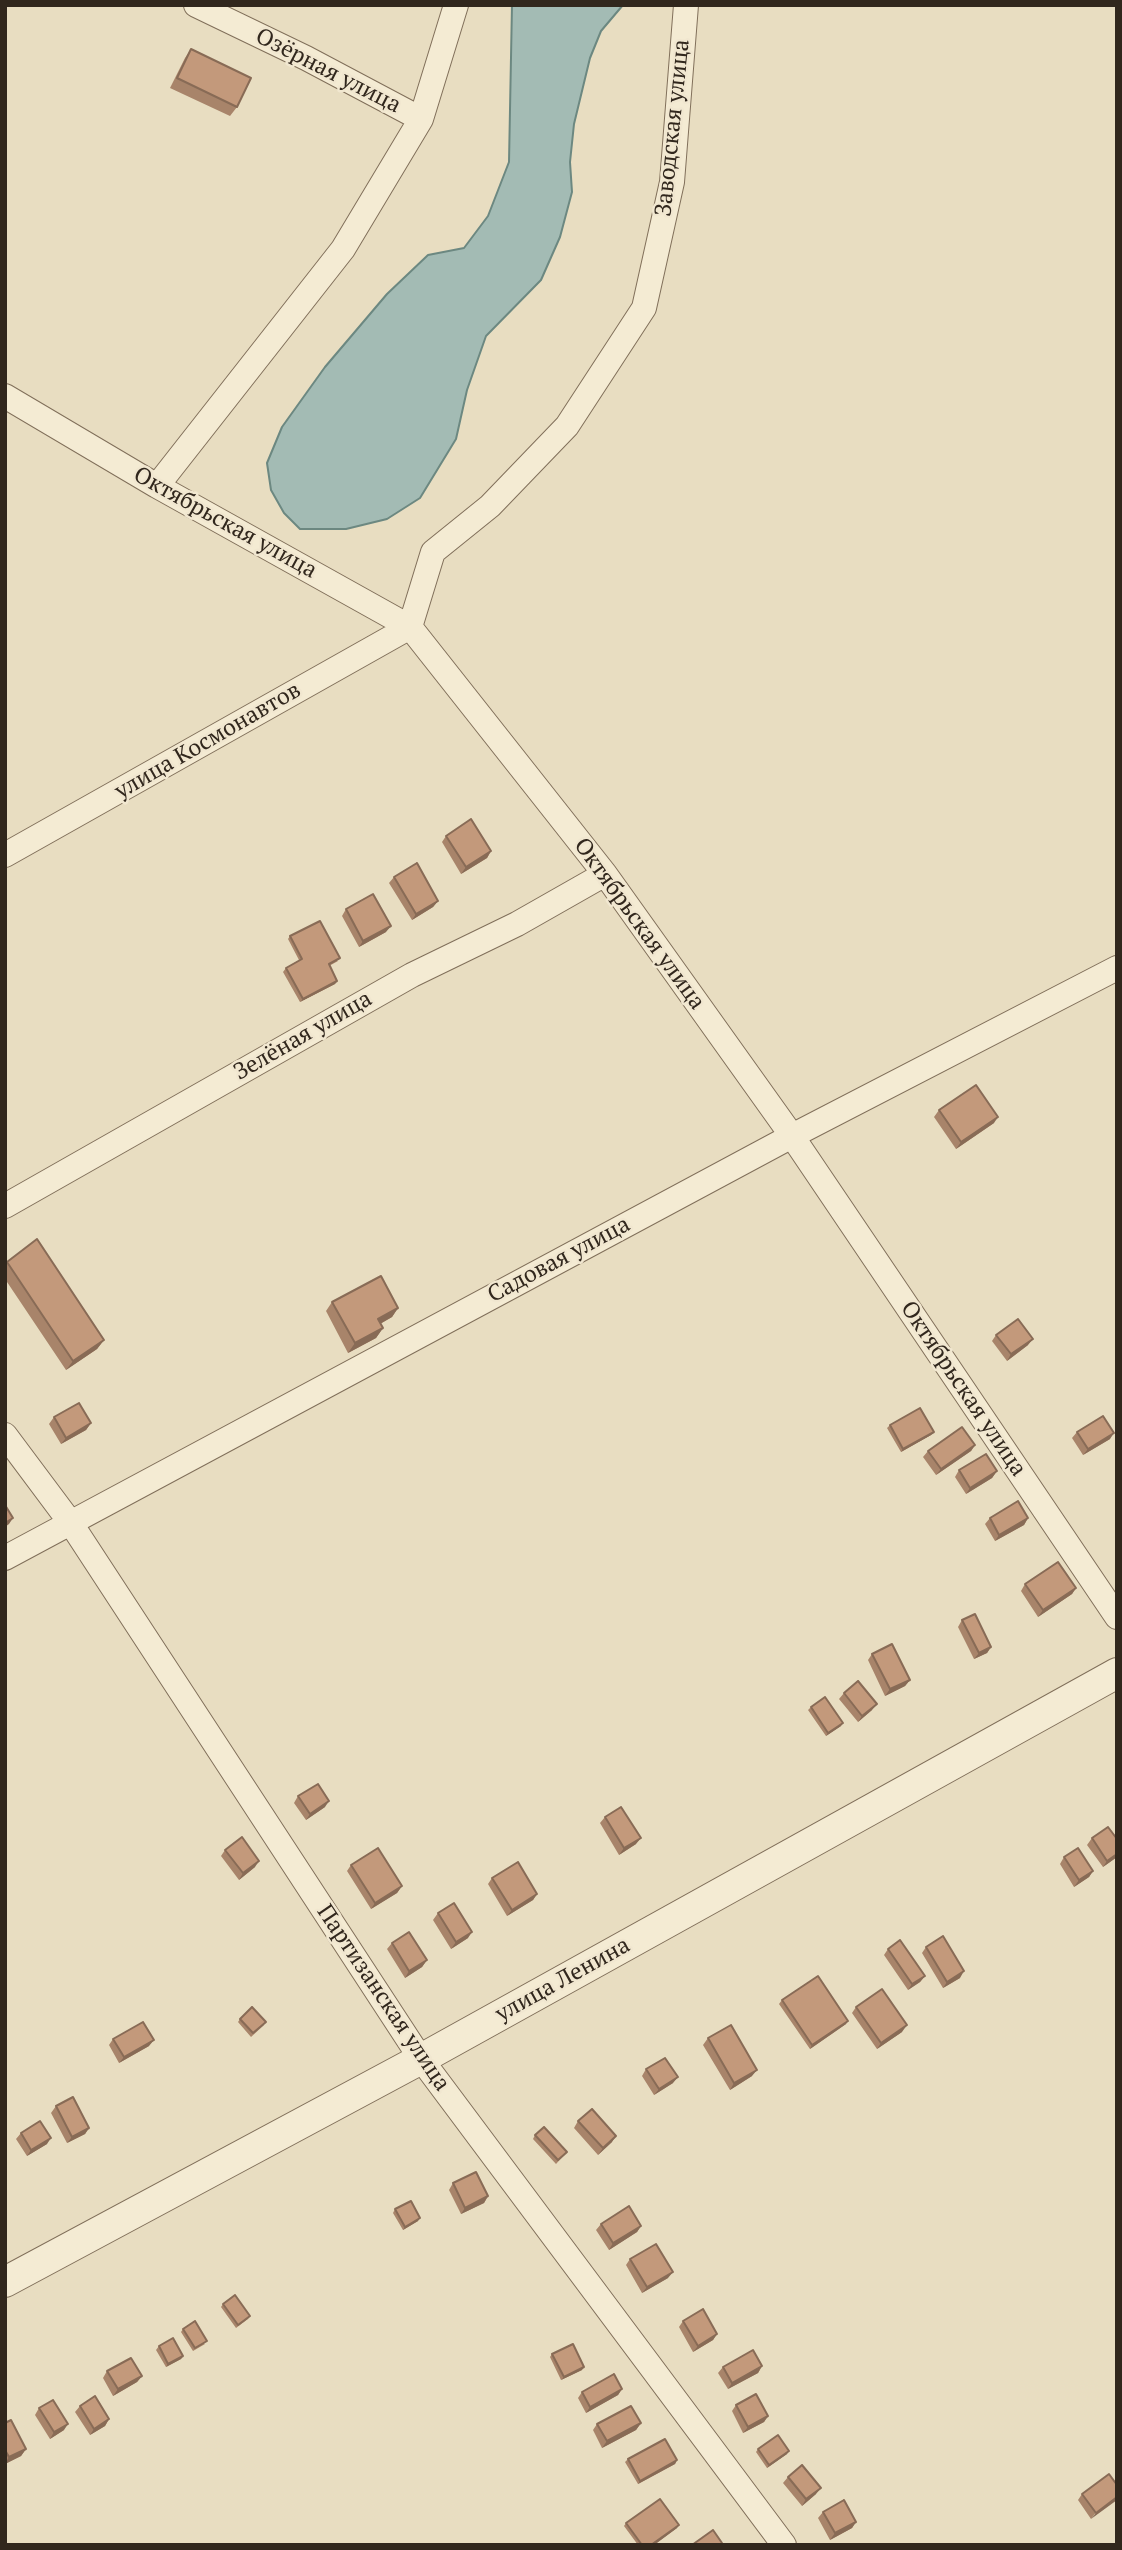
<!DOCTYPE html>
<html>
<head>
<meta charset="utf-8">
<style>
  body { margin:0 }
  #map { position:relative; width:1122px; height:2550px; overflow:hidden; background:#e8ddc1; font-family:"PT Serif",serif }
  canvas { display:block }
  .frame { position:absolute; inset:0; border:7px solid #31271d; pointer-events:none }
</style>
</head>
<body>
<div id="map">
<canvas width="1122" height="2550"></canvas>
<div class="frame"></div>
</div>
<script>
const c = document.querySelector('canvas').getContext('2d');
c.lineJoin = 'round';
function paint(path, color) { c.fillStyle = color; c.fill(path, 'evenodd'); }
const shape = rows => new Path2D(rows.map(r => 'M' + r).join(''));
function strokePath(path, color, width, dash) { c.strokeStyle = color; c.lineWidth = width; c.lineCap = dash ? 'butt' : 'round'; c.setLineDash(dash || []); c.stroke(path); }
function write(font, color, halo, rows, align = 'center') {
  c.font = font + ' "PT Serif",serif'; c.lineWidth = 5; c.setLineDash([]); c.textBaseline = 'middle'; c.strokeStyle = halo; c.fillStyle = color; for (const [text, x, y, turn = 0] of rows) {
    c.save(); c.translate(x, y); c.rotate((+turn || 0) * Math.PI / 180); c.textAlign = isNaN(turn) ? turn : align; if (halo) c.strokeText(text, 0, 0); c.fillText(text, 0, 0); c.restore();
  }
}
const water = shape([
  [512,5,623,5,601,31,590,58,574,124,570,162,572,192,560,237,541,280,486,336,467,390,456,439,420,498,387,519,346,529,300,529,284,513,271,490,267,463,282,427,325,367,387,294,428,255,464,248,488,216,509,162,512,5]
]);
const minor = shape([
  [196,5,306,58,421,119],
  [5,396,157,486,410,627,605,874,792,1136,1117,1617],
  [157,486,343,249,421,119,456,5],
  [5,855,410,627,433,552,490,506,567,426,644,308,672,182,686,5],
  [5,1206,412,975,517,924,605,874],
  [5,1435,70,1522,421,2059,784,2545],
  [5,1558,792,1136,1117,968]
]);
const tertiary = shape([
  [5,2282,421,2059,1117,1673]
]);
const wall = shape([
  [191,49,237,107,230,116,170,88,185,58],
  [446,836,491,851,487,858,461,874,442,842],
  [394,877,438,901,433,907,412,920,389,883],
  [346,909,386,932,359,947,342,916],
  [290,936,338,961,329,966,337,981,335,984,300,1002,283,972,286,968,299,960,288,939],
  [939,1110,994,1123,956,1149,934,1117],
  [7,1262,104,1340,97,1349,66,1370,5,1279,5,1264],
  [332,1302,398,1308,392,1317,380,1324,383,1328,376,1338,348,1353,326,1311],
  [996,1335,1028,1345,1007,1361,992,1341],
  [54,1417,91,1423,86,1430,61,1444,49,1424],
  [890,1425,931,1435,901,1452,887,1428],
  [1077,1432,1110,1439,1083,1455,1072,1438],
  [975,1445,971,1451,936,1475,923,1457,928,1451],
  [959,1470,997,1471,992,1478,966,1494,955,1477],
  [990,1518,1028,1518,1024,1525,995,1541,985,1524],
  [1025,1584,1076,1588,1072,1594,1038,1617,1021,1591],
  [962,1620,991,1647,987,1653,974,1659,958,1627],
  [872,1654,910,1680,905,1686,885,1696,868,1660],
  [844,1693,872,1710,858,1722,839,1699],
  [811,1707,841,1726,826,1736,808,1710],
  [298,1796,325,1807,306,1820,294,1803],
  [605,1817,636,1844,619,1855,600,1823],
  [1092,1838,1117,1839,1117,1857,1103,1867,1087,1845],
  [225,1850,255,1867,239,1880,221,1856],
  [1064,1857,1093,1871,1089,1877,1074,1887,1060,1864],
  [351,1865,402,1886,397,1893,371,1909,347,1871],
  [492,1878,537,1894,533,1900,507,1916,488,1884],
  [438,1913,468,1938,451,1949,433,1920],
  [392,1943,427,1960,422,1967,405,1978,387,1949],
  [926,1947,960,1978,943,1988,922,1953],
  [888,1949,925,1976,920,1982,908,1990,884,1955],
  [782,2000,846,2024,810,2049,779,2004],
  [856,2007,902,2032,877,2049,852,2013],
  [240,2019,264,2025,251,2037,238,2022],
  [708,2038,752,2076,730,2090,703,2045],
  [113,2039,149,2046,119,2063,109,2045],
  [646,2069,673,2083,654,2095,642,2076],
  [56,2106,89,2128,85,2134,67,2143,51,2113],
  [578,2121,612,2142,598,2155,574,2128],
  [21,2133,47,2144,27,2156,16,2139],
  [535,2135,567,2152,556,2164,533,2139],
  [453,2183,488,2196,484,2203,461,2214,449,2190],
  [395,2209,418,2221,403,2230,393,2213],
  [601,2224,641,2226,637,2232,609,2250,596,2230],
  [630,2259,668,2278,642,2293,626,2265],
  [223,2304,250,2316,248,2319,236,2328,221,2307],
  [683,2321,717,2334,713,2340,693,2352,679,2327],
  [183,2329,205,2344,193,2351,181,2332],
  [159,2346,183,2356,181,2359,166,2367,156,2350],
  [552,2354,582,2370,561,2380,550,2357],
  [762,2366,758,2373,728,2389,718,2373,723,2367],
  [107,2371,142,2376,137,2382,113,2396,103,2378],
  [622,2389,618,2395,586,2413,578,2398,582,2392],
  [736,2405,768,2416,764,2422,743,2433,732,2411],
  [80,2406,109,2419,105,2426,90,2435,75,2412],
  [39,2408,64,2430,50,2439,35,2415],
  [5,2423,26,2449,21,2456,5,2464],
  [641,2423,636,2430,602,2448,593,2430,597,2424],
  [758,2449,787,2454,767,2468,756,2452],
  [628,2459,677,2460,675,2464,638,2484,625,2462],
  [788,2477,816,2494,802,2506,783,2483],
  [1117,2485,1091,2519,1078,2500,1082,2494],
  [823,2512,856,2522,852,2528,830,2540,818,2518],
  [626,2523,677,2528,654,2545,638,2545,624,2526]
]);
const shadedWall = shape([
  [491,851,487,858,461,874,466,867],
  [438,901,433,907,412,920,416,914],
  [391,926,386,932,359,947,363,941],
  [337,981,335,984,300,1002,303,999],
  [998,1117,994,1123,956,1149,961,1142],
  [398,1308,392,1317,371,1329,378,1319],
  [383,1328,376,1338,348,1353,355,1343],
  [1033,1339,1028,1345,1007,1361,1011,1354],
  [104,1340,97,1349,66,1370,73,1361],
  [91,1423,86,1430,61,1444,66,1438],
  [934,1432,931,1435,901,1452,903,1449],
  [1114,1433,1110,1439,1083,1455,1088,1449],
  [975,1445,971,1451,936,1475,941,1469],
  [997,1471,992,1478,966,1494,970,1488],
  [13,1518,9,1524,5,1527,5,1523],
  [1028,1518,1024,1525,995,1541,999,1535],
  [1076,1588,1072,1594,1038,1617,1043,1610],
  [991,1647,987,1653,974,1659,979,1653],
  [910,1680,905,1686,885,1696,890,1689],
  [877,1704,872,1710,858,1722,862,1716],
  [843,1723,841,1726,826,1736,828,1733],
  [329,1801,325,1807,306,1820,310,1814],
  [641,1838,636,1844,619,1855,624,1848],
  [1117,1854,1117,1857,1103,1867,1107,1861],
  [259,1861,255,1867,239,1880,243,1873],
  [1093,1871,1089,1877,1074,1887,1079,1880],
  [402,1886,397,1893,371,1909,375,1903],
  [537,1894,533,1900,507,1916,512,1910],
  [472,1932,468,1938,451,1949,456,1942],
  [427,1960,422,1967,405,1978,409,1971],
  [964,1971,960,1978,943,1988,947,1982],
  [925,1976,920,1982,908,1990,912,1984],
  [848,2021,846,2024,810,2049,812,2045],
  [907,2025,902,2032,877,2049,881,2043],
  [154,2040,149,2046,119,2063,124,2057],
  [757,2070,752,2076,730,2090,734,2083],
  [678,2077,673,2083,654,2095,659,2089],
  [89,2128,85,2134,67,2143,72,2137],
  [616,2136,612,2142,598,2155,603,2148],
  [51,2138,47,2144,27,2156,31,2150],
  [488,2196,484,2203,461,2214,465,2208],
  [420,2218,418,2221,403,2230,405,2227],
  [641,2226,637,2232,609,2250,613,2243],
  [673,2272,668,2278,642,2293,647,2287],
  [717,2334,713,2340,693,2352,698,2346],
  [183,2356,181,2359,166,2367,168,2364],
  [762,2366,758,2373,728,2389,732,2383],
  [584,2367,582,2370,561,2380,564,2377],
  [142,2376,137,2382,113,2396,118,2389],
  [622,2389,618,2395,586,2413,590,2407],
  [768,2416,764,2422,743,2433,748,2427],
  [109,2419,105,2426,90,2435,94,2429],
  [641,2423,636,2430,602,2448,607,2441],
  [68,2424,64,2430,50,2439,54,2432],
  [26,2449,21,2456,5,2464,9,2457],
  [789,2451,787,2454,767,2468,769,2465],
  [677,2460,675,2464,638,2484,640,2481],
  [821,2488,816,2494,802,2506,806,2499],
  [1117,2497,1117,2500,1091,2519,1096,2513],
  [856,2522,852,2528,830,2540,835,2533],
  [679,2525,677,2528,654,2545,651,2545]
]);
const building = shape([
  [191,49,251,78,237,107,177,78,191,49],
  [471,819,491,851,466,867,446,836,471,819],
  [417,863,438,901,416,914,394,877,417,863],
  [373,894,391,926,363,941,346,909,373,894],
  [320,921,340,958,329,964,337,981,303,999,286,968,302,959,290,936,320,921],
  [976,1085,998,1117,961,1142,939,1110,976,1085],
  [37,1239,104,1340,73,1361,7,1262,37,1239],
  [381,1276,398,1308,378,1319,383,1328,355,1343,332,1302,381,1276],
  [1018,1319,1033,1339,1011,1354,996,1335,1018,1319],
  [79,1403,91,1423,66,1438,54,1417,79,1403],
  [920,1408,934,1432,903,1449,890,1425,920,1408],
  [1103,1416,1114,1433,1088,1449,1077,1432,1103,1416],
  [962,1427,975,1445,941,1469,928,1451,962,1427],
  [986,1454,997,1471,970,1488,959,1470,986,1454],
  [1018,1501,1028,1518,999,1535,990,1518,1018,1501],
  [5,1505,13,1518,5,1523,5,1505],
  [1058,1562,1076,1588,1043,1610,1025,1584,1058,1562],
  [975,1614,991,1647,979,1653,962,1620,975,1614],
  [892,1644,910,1680,890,1689,872,1654,892,1644],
  [858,1681,877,1704,862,1716,844,1693,858,1681],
  [825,1697,843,1723,828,1733,811,1707,825,1697],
  [318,1784,329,1801,310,1814,298,1796,318,1784],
  [621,1807,641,1838,624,1848,605,1817,621,1807],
  [1108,1827,1117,1839,1117,1854,1107,1861,1092,1838,1108,1827],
  [242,1837,259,1861,243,1873,225,1850,242,1837],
  [378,1848,402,1886,375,1903,351,1865,378,1848],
  [1078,1848,1093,1871,1079,1880,1064,1857,1078,1848],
  [518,1862,537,1894,512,1910,492,1878,518,1862],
  [454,1903,472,1932,456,1942,438,1913,454,1903],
  [409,1932,427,1960,409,1971,392,1943,409,1932],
  [943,1936,964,1971,947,1982,926,1947,943,1936],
  [900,1940,925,1976,912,1984,888,1949,900,1940],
  [818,1976,848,2021,812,2045,782,2000,818,1976],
  [882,1989,907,2025,881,2043,856,2007,882,1989],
  [252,2007,266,2022,253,2033,240,2019,252,2007],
  [143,2022,154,2040,124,2057,113,2039,143,2022],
  [731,2025,757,2070,734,2083,708,2038,731,2025],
  [665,2058,678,2077,659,2089,646,2069,665,2058],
  [73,2097,89,2128,72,2137,56,2106,73,2097],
  [592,2109,616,2136,603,2148,578,2121,592,2109],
  [40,2121,51,2138,31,2150,21,2133,40,2121],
  [544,2127,567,2152,558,2160,535,2135,544,2127],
  [476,2172,488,2196,465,2208,453,2183,476,2172],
  [411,2201,420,2218,405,2227,395,2209,411,2201],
  [629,2206,641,2226,613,2243,601,2224,629,2206],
  [656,2244,673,2272,647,2287,630,2259,656,2244],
  [235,2295,250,2316,238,2325,223,2304,235,2295],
  [703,2309,717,2334,698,2346,683,2321,703,2309],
  [195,2321,207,2341,195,2348,183,2329,195,2321],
  [173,2338,183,2356,168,2364,159,2346,173,2338],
  [573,2344,584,2367,564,2377,552,2354,573,2344],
  [753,2350,762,2366,732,2383,723,2367,753,2350],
  [131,2358,142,2376,118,2389,107,2371,131,2358],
  [614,2374,622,2389,590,2407,582,2392,614,2374],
  [756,2394,768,2416,748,2427,736,2405,756,2394],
  [95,2396,109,2419,94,2429,80,2406,95,2396],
  [53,2400,68,2424,54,2432,39,2408,53,2400],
  [631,2406,641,2423,607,2441,597,2424,631,2406],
  [11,2420,26,2449,9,2457,5,2450,5,2423,11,2420],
  [778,2435,789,2451,769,2465,758,2449,778,2435],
  [665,2439,677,2460,640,2481,628,2459,665,2439],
  [802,2465,821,2488,806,2499,788,2477,802,2465],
  [1109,2474,1117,2485,1117,2497,1096,2513,1082,2494,1109,2474],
  [660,2499,679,2525,651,2545,642,2545,626,2523,660,2499],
  [844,2500,856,2522,835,2533,823,2512,844,2500],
  [713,2530,722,2543,720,2545,692,2545,713,2530]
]);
const streetNames = [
  ["Озёрная улица",328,71,27],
  ["Заводская улица",673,128,-84],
  ["Октябрьская улица",225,523,29],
  ["улица Космонавтов",208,741,-30],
  ["Октябрьская улица",639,924,54],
  ["Зелёная улица",303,1036,-30],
  ["Садовая улица",559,1260,-28],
  ["Октябрьская улица",963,1389,56],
  ["улица Ленина",563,1980,-29],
  ["Партизанская улица",383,1998,56]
];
paint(water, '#a3bbb4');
strokePath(water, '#6c8881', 2);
strokePath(minor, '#806f5a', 26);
strokePath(tertiary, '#806f5a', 32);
strokePath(minor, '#f4ebd3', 24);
strokePath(tertiary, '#f4ebd3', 30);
paint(wall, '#a8846a');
paint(shadedWall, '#886b56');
paint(building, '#c3997b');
strokePath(building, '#886b56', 2);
write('23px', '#31271d', '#f1e7d0', streetNames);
</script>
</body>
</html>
